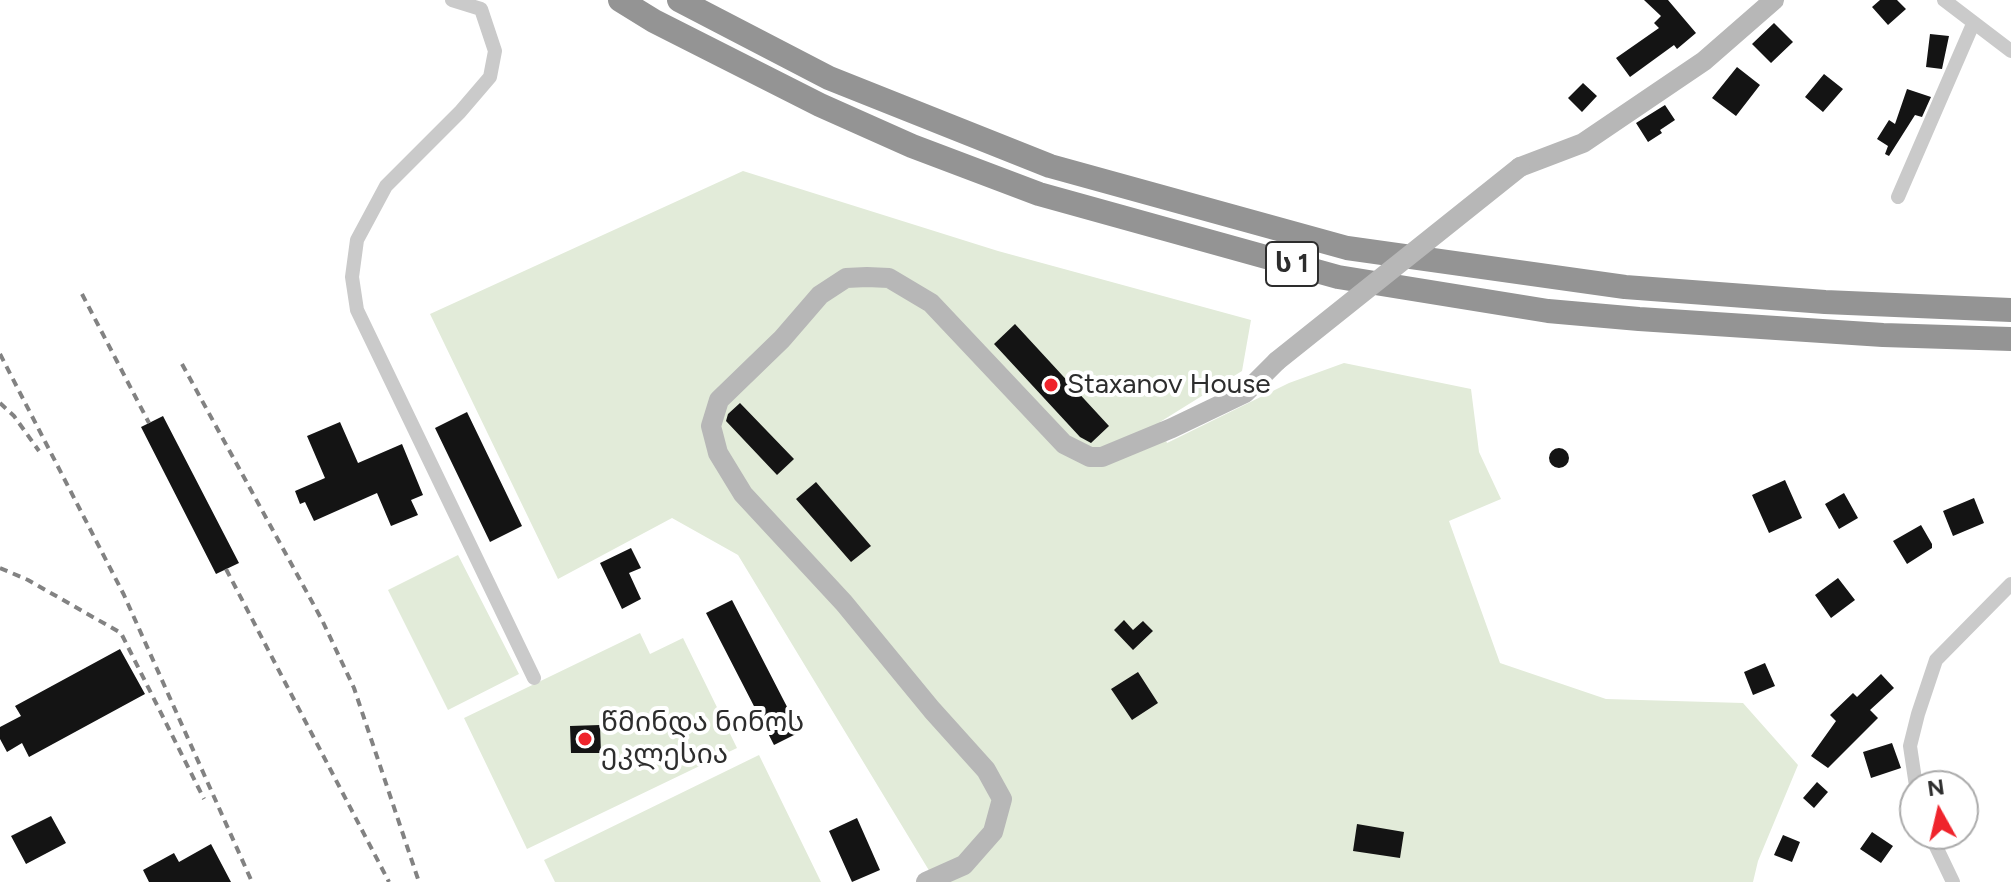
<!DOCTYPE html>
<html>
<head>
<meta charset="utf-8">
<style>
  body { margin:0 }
  #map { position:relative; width:2011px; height:882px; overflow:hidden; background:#fff; font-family:Figtree,sans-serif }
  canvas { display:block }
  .north { position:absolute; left:1899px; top:770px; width:80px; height:80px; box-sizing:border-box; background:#fff; border:2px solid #ababab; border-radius:50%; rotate:352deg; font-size:22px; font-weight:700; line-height:32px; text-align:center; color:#2d2d2d }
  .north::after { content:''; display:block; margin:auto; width:28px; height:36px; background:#ef242c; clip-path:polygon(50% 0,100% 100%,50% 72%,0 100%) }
</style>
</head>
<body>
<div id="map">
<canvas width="2011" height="882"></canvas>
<div class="north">N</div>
</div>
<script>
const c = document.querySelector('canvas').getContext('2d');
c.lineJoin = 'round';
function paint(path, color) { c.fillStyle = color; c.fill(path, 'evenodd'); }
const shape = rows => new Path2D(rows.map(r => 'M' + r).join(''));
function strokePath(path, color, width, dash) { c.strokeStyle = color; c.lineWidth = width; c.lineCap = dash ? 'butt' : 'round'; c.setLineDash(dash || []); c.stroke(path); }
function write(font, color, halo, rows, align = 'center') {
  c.font = font + ' Figtree,"Noto Sans Georgian",sans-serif'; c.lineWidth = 8; c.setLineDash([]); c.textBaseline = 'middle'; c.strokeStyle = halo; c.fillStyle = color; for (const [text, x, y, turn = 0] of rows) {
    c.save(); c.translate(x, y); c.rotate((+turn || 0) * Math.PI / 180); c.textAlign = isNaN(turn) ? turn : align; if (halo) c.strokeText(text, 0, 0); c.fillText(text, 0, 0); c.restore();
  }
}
const green = shape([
  [743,171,998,251,1251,320,1242,371,1160,422,1167,443,1289,383,1344,363,1471,389,1479,452,1501,499,1449,521,1500,663,1606,699,1743,703,1798,765,1758,861,1753,882,936,882,738,555,672,518,558,579,430,314],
  [458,555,519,674,448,710,388,590],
  [640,633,650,654,683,638,737,748,527,849,464,718],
  [759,755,821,882,555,882,544,860]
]);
const building = shape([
  [1644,0,1668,0,1696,33,1677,49,1674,45,1630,77,1616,58,1659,28,1654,23,1661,16],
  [1880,0,1897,0,1906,9,1888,25,1872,7],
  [1774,23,1793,42,1771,63,1752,44],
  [1930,34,1949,36,1942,69,1926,67],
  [1737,67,1760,85,1736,116,1712,98],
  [1824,74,1843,89,1823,112,1805,97],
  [1583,83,1597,96,1582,112,1568,98],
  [1907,89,1931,97,1922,117,1915,115,1889,156,1885,154,1888,146,1877,139,1889,120,1895,124],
  [1665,105,1675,120,1660,130,1662,133,1648,142,1636,123],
  [1015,324,1109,426,1091,443,1080,437,994,344],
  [740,403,794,459,777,475,726,421,728,414],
  [467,412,522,526,490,542,435,428],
  [163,416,239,563,216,574,141,427],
  [340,422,358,463,402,444,423,495,411,500,418,515,391,526,377,493,314,521,305,502,300,504,295,491,325,478,307,436],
  '1549 458a10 10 0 1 1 20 0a10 10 0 1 1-20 0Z',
  [1785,480,1802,518,1769,533,1752,495],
  [816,482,871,546,851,562,796,499],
  [1844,493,1858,518,1839,529,1825,504],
  [1974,498,1984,523,1953,536,1943,511],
  [1921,525,1932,544,1932,548,1907,564,1893,541],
  [631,548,641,568,629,573,641,599,622,609,600,563],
  [1838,578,1855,600,1831,618,1815,595],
  [732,600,800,732,774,745,706,613],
  [1124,620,1133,630,1143,621,1153,631,1133,650,1114,630],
  [120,649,145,694,29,757,22,743,7,752,0,739,0,727,21,716,15,706],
  [1765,663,1775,686,1753,695,1744,672],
  [1138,672,1158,703,1132,720,1111,689],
  [1881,674,1894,688,1870,710,1878,718,1828,768,1811,756,1836,721,1830,715,1853,693,1857,697],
  [600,725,601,753,571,753,570,726],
  [1892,743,1901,768,1871,778,1863,752],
  [1817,782,1828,792,1814,808,1803,798],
  [51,816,66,843,26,864,11,836],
  [857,818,880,870,852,882,829,831],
  [1357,824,1404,832,1400,858,1353,851],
  [1872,832,1893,846,1881,863,1860,849],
  [1783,835,1800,842,1792,862,1774,855],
  [211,844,231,882,149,882,143,870,174,853,179,862]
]);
const street = shape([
  [452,0,481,9,495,51,490,77,460,112,386,186,357,240,352,277,357,310,534,678],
  [1944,0,2011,51],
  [1898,197,1973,24],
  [1916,786,1910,746,1918,714,1936,660,2011,584],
  [1930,834,1953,882]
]);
const secondary = shape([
  [1520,167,1583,143,1704,61,1774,0],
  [926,882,964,865,993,832,1002,799,986,770,932,710,844,603,743,494,718,453,711,426,719,400,782,339,820,295,846,278,867,277,889,278,931,303,1064,444,1090,457,1102,457,1172,428,1245,393,1277,361]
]);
const highway = shape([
  [620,0,654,21,820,105,912,146,1039,194,1338,277,1548,311,1639,319,1883,335,2011,339],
  [679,0,829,78,1050,166,1347,248,1625,287,1825,302,2011,310]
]);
const rail = shape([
  [82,294,149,423],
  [0,354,124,595,252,882],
  [182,364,322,620,354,688,419,882],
  [0,403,14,416,39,451],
  [0,568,28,580,121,633,204,799],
  [226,569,389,882]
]);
const secondaryBridge = shape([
  [1277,361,1520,167]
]);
const markers = [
  [1051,385,8,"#ef242c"],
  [585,739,8,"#ef242c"]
];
const shields = [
  [1292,264,52]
];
const shieldNames = [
  ["ს 1",1292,264]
];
const poiNames = [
  ["Staxanov House",1067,385],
  ["წმინდა ნინოს",601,723],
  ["ეკლესია",601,755]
];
paint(green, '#e2ebd9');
paint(building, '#141414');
strokePath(street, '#cacaca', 14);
strokePath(secondary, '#b7b7b7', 20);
strokePath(highway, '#949494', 24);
strokePath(rail, '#828282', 4, [8, 6]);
strokePath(secondaryBridge, '#b7b7b7', 20);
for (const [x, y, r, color] of markers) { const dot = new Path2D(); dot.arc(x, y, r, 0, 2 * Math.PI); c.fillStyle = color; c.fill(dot); strokePath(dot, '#fff', 3); }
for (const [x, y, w] of shields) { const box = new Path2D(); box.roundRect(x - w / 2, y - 22, w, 44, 6); c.fillStyle = '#fff'; c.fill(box); strokePath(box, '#2d2d2d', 2); }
write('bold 26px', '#2d2d2d', null, shieldNames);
write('28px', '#2d2d2d', '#fff', poiNames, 'left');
</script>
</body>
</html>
